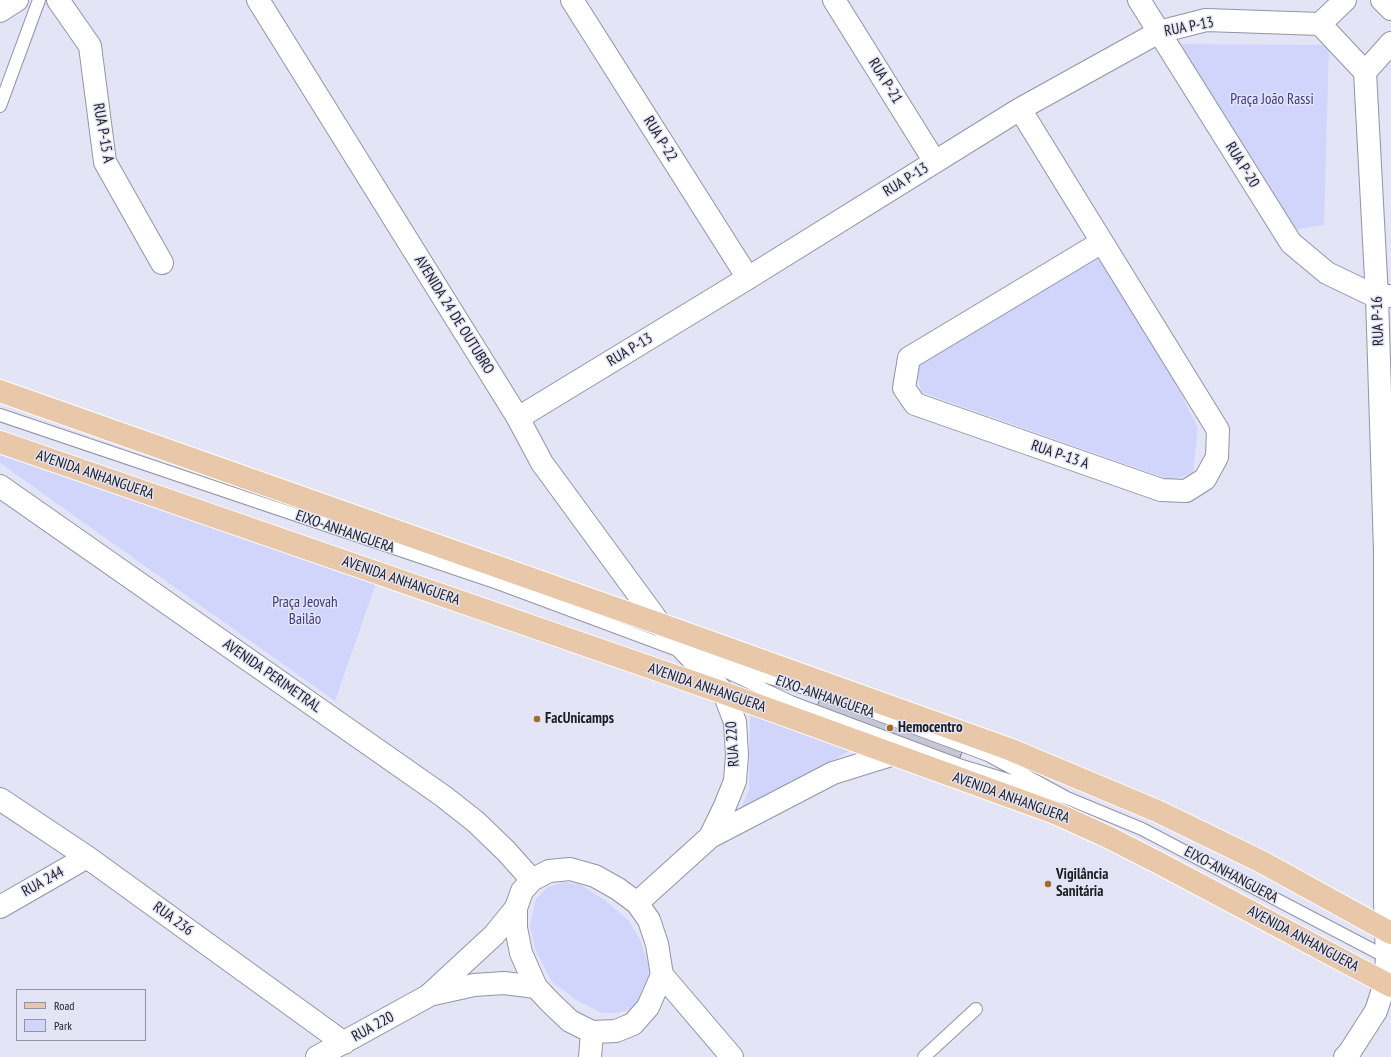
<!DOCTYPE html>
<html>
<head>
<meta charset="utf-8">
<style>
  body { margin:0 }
  #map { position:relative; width:1391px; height:1057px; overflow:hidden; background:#e3e4f5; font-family:"PT Sans Narrow",sans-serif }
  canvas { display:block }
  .legend { position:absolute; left:16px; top:989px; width:130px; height:52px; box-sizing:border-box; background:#e3e4f5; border:1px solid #9394a1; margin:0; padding:5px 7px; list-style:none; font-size:12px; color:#1c1c22 }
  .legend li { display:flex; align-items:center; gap:8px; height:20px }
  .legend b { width:20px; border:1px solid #9394a1 }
</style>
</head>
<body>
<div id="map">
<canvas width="1391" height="1057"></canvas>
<ul class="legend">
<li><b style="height:5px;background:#e9c8aa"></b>Road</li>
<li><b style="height:11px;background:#d1d5fc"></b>Park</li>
</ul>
</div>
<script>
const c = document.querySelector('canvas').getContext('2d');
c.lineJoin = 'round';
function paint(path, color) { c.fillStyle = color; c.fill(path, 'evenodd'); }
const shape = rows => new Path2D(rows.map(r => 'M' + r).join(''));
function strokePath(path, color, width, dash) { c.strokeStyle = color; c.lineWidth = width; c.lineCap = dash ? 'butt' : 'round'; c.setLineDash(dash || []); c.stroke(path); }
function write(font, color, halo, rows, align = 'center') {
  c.font = font + ' "PT Sans Narrow",sans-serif'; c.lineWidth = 3; c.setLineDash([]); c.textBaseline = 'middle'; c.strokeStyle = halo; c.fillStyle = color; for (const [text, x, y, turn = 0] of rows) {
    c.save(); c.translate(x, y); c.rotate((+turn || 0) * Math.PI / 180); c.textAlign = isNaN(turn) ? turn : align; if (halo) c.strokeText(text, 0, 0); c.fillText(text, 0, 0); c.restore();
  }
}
const green = shape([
  [1182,44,1329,45,1324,225,1293,230,1181,63],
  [1097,257,1159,350,1198,428,1193,473,1171,480,921,392,916,364],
  [0,455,378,577,335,701,0,463],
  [750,715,853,749,739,813,749,790],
  [563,882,581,885,607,902,629,921,640,940,649,966,650,988,644,1000,632,1009,616,1013,602,1013,578,1001,552,982,535,949,530,926,536,899,548,887]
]);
const building = shape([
  [821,696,964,747,959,760,816,709,821,696]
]);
const lane = shape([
  [0,106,39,0],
  [0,415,492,581,680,651],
  [1067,798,988,755,818,692,689,654,791,702,962,766,1067,798,1142,829,1390,959],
  [924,1057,976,1009]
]);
const street = shape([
  [58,0,90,46,105,162,162,263],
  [572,0,748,278],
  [834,0,935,162],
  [1139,0,1291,243,1327,273,1377,297,1389,296],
  [1382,0,1391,9],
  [0,11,17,0],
  [1320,24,1365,72,1377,297,1385,551,1385,902,1387,958,1385,983,1376,1011,1349,1053,1345,1057],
  [1320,24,1345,0],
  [1365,72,1391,43],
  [1020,109,1218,430,1217,457,1205,479,1186,491,1161,490,915,404,904,388,909,358,1102,242],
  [518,418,748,278,1020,109,1159,32,1206,20,1320,24],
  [0,799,87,857,344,1043],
  [0,907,87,857],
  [429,995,474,985,504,983,536,987],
  [317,1057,428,996,494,935,516,908],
  [590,1057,592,1032]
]);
const secondary = shape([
  [258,0,518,418,542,463,660,624,724,693,735,722,737,755,735,781,725,806,710,837],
  [0,486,443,796,476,822,506,851,532,880],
  [570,869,595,876,618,889,637,903,649,920,657,944,662,975,648,1007,633,1024,616,1031,592,1032,570,1021,550,1002,536,987,521,953,516,928,516,908,522,891,532,880,549,871,570,869],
  [637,903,710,837,833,773,891,755],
  [662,975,732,1057]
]);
const primary = shape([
  [0,391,660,624,1009,749,1157,811,1262,862,1391,933],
  [0,442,724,693,1055,813,1108,837,1159,863,1391,986]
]);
const markers = [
  [537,719,4,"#a5692b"],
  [890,728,4,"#a5692b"],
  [1048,884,4,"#a5692b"]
];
const streetNames = [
  ["RUA P-13",1189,27,-11],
  ["RUA P-21",885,81,58],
  ["RUA P-15 A",103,133,80],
  ["RUA P-22",660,139,58],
  ["RUA P-20",1242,165,58],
  ["RUA P-13",906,180,-32],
  ["AVENIDA 24 DE OUTUBRO",454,315,58],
  ["RUA P-16",1378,321,-92],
  ["RUA P-13",630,350,-31],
  ["RUA P-13 A",1060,455,19],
  ["AVENIDA ANHANGUERA",95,475,19],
  ["EIXO-ANHANGUERA",345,532,19],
  ["AVENIDA ANHANGUERA",401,581,19],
  ["AVENIDA PERIMETRAL",272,676,35],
  ["AVENIDA ANHANGUERA",707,688,19],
  ["EIXO-ANHANGUERA",825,697,19],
  ["RUA 220",733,744,-94],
  ["AVENIDA ANHANGUERA",1011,798,20],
  ["EIXO-ANHANGUERA",1231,875,28],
  ["RUA 244",43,882,-29],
  ["RUA 236",173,919,36],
  ["AVENIDA ANHANGUERA",1303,939,28],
  ["RUA 220",373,1027,-29]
];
const parkNames = [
  ["Praça João Rassi",1272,100],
  ["Praça Jeovah",305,603],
  ["Bailão",305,620]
];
const poiNames = [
  ["FacUnicamps",545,719],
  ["Hemocentro",898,728],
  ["Vigilância",1056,875],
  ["Sanitária",1056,892]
];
paint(green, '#d1d5fc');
paint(building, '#c5c6d6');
strokePath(building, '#7f818f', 1);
strokePath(lane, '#9294a3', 14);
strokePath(street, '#9294a3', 24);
strokePath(secondary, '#9294a3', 24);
strokePath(primary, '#fff', 24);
strokePath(lane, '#fff', 12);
strokePath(street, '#fff', 22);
strokePath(secondary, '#fff', 22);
strokePath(primary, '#e9c8aa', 22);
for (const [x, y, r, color] of markers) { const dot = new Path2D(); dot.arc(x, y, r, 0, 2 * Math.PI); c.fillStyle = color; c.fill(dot); strokePath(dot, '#e3e4f5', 1.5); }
write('15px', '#1c1c22', '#e3e4f5', streetNames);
write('15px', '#3b397d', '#e3e4f5', parkNames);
write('bold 15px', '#1c1c22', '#e3e4f5', poiNames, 'left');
</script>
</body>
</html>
